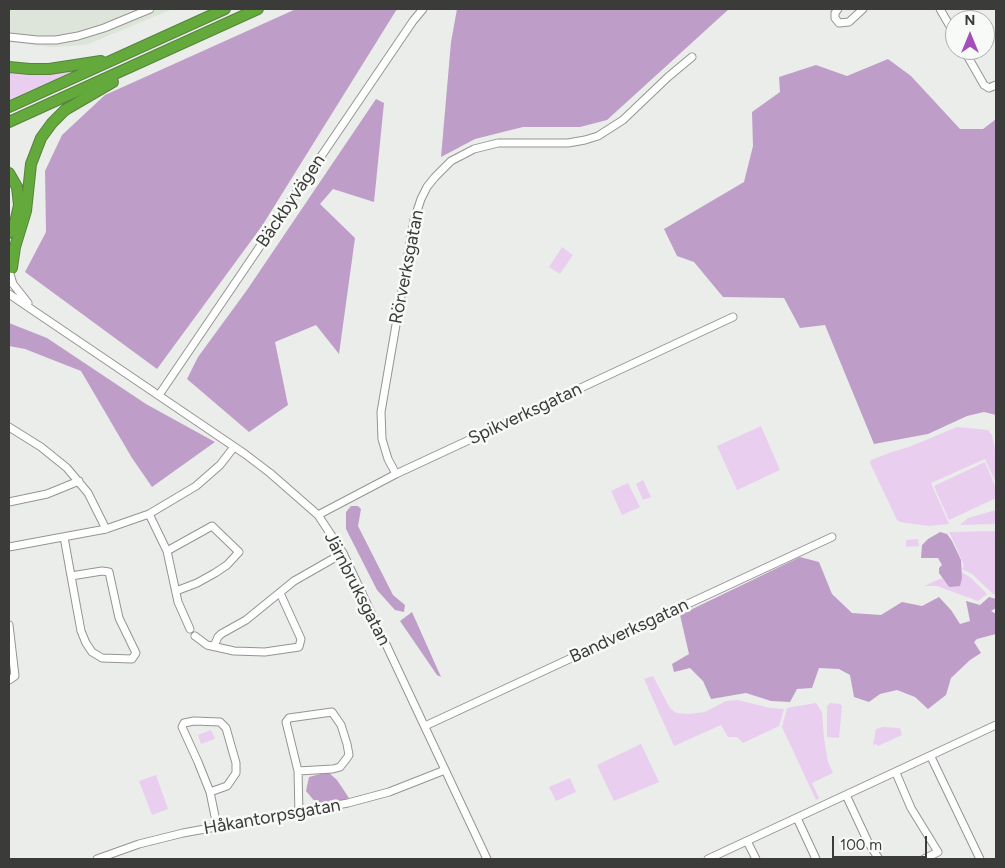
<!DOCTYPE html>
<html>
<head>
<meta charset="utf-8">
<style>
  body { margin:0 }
  #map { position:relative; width:1005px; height:868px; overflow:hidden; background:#ebedea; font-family:Figtree,sans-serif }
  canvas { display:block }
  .frame { position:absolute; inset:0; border:10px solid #3b3c3a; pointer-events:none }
  .north { position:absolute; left:945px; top:10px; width:50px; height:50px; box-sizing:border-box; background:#f8faf7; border:1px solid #acaeab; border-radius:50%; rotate:0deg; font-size:14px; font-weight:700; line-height:20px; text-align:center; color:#3b3c3a }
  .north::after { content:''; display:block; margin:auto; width:18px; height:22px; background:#a44ebb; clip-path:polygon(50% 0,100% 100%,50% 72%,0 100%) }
  .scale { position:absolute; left:832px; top:836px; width:95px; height:22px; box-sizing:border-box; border:2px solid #3b3c3a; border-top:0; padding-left:6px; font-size:15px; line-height:18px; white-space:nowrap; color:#3b3c3a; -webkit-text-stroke:4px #f8faf7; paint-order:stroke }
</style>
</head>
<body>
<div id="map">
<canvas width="1005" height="868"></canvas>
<div class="frame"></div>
<div class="north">N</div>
<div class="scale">100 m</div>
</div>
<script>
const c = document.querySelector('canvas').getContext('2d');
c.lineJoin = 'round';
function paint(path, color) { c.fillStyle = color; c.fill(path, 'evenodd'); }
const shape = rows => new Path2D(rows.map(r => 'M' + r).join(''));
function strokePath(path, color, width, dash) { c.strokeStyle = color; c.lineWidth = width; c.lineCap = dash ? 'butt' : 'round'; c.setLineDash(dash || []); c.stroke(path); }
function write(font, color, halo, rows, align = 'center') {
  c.font = font + ' Figtree,sans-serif'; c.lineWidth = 5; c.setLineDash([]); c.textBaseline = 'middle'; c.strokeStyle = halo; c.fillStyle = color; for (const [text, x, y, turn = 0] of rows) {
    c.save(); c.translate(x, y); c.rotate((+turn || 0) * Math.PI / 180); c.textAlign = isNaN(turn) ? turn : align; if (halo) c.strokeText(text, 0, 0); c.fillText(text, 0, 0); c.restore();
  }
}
const built = shape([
  [9,9,173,9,86,45,51,47,9,42]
]);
const green = shape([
  [73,70,74,71,9,100,9,71],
  [562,247,573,255,560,274,549,267],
  [761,426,780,470,737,490,717,446],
  [957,427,988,430,992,435,996,454,996,483,985,459,931,483,949,524,929,526,900,522,897,520,870,463,871,460,892,452,909,447],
  [985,462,996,488,996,498,949,520,934,486],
  [643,480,651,497,643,500,636,484],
  [628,483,640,507,622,515,611,491],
  [996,510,996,524,960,525,968,518],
  [996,531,996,595,993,594,972,574,962,569,964,565,949,532],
  [918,539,919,546,906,547,906,540],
  [962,572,971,578,987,594,978,601,937,586,924,586,942,578,949,587,962,578],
  [653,676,670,708,676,713,688,714,705,712,726,701,738,700,770,708,784,709,779,726,743,743,737,737,728,737,721,725,674,746,644,679],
  [816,703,822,712,824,738,828,762,833,773,812,783,819,798,816,800,782,727,787,708],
  [830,703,840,704,842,706,839,738,827,737,827,706],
  [883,727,900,728,902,735,878,746,876,744,873,745,876,729],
  [211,730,215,739,201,744,198,735],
  [641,744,659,782,614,801,597,765],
  [156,775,168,809,152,815,139,781],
  [570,778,576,792,556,801,549,787]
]);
const forest = shape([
  [296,9,397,9,262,226,157,369,25,272,46,232,45,171,62,135,105,95],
  [457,9,729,9,607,120,580,127,523,127,475,139,441,157,451,42],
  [888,59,911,76,960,129,983,129,996,119,996,415,984,412,967,416,928,434,874,444,825,325,800,328,784,298,723,297,694,262,677,256,664,229,744,182,753,146,752,112,780,92,779,77,816,65,847,76],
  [376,99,384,103,374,202,333,189,320,204,355,238,339,354,316,325,275,342,288,405,249,432,187,379,198,357,247,290],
  [9,323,47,338,146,404,215,442,152,487,132,458,81,371,25,349,9,346],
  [351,506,358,506,361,509,358,526,393,595,405,605,404,612,395,610,377,590,346,529,346,512],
  [940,532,947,534,952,541,961,560,962,578,960,586,949,587,939,573,939,568,942,565,938,558,921,558,922,545,928,539],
  [800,557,819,562,832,594,852,613,881,615,902,602,922,606,939,597,951,610,960,624,970,621,966,601,980,605,989,597,996,599,996,608,991,611,996,614,996,634,977,639,974,642,981,653,970,660,951,678,946,695,928,709,915,697,897,690,880,694,869,702,854,697,850,675,839,669,819,668,812,688,797,689,790,702,771,701,746,693,711,699,703,681,690,668,674,672,672,664,689,654,680,615],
  [412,612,441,677,437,675,400,621],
  [328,772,337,780,349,798,329,804,316,803,306,791,309,777]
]);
const minor = shape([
  [838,9,835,13,835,18,839,23,849,22,863,9],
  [940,9,955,35],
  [9,37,37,40,56,40,78,36,104,28,150,9],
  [964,50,984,85,989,88,996,85],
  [10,274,13,284,28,303],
  [9,294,245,454,270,473,318,515,343,553,487,859],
  [159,395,413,21,423,9],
  [9,427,41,447,67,468,88,493,106,529],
  [396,474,388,459,382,439,381,412,414,220,421,199,427,187,435,177,451,161,474,149,498,143,568,143,585,140,598,136,623,120,668,77,692,57],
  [9,502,47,494,79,481],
  [149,514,167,551,178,602,190,629],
  [318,515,396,474,733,317],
  [64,537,71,576,81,631,86,643,92,652,102,658,132,659,136,653,119,618,109,572,102,571,71,576],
  [9,547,106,529,149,514,196,486,220,465,234,447],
  [167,551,212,526,239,552,227,565,215,573,197,583,176,591],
  [9,625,15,676,9,680],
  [195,636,207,645,234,651,265,652,299,647,301,639,280,593],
  [214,646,218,637,221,634,246,620,294,581,343,553],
  [425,726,832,537],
  [931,757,980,859],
  [298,771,333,769,340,767,347,758,349,755,347,744,341,725,332,712,289,718,286,722,298,771,299,814],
  [896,773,911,808,938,852,924,859],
  [210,792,227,786,236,773,236,763,226,728,220,722,194,721,184,723,182,727,198,762,210,792,217,826],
  [846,795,868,842,879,859],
  [797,818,816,859],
  [747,841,756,859],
  [97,859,139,844,183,833,348,803,389,792,445,770],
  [708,859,996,725]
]);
const highway = shape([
  [9,67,30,69,49,69,101,61],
  [9,107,225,9],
  [9,122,258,9],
  [9,173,17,187,19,205,15,223,9,233],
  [12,268,15,247,26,211,31,164,41,138,52,123,65,110,113,82]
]);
const streetNames = [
  ["Bäckbyvägen",291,201,-56],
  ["Rörverksgatan",407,267,-79],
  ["Spikverksgatan",525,414,-25],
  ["Järnbruksgatan",357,589,63],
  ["Bandverksgatan",629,631,-25],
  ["Håkantorpsgatan",272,817,-10]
];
paint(built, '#dde4da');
paint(green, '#e9cef0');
paint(forest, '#be9ec8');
strokePath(minor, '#939592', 9);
strokePath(highway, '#56833b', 12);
strokePath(minor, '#fff', 7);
strokePath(highway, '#64a93c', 10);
write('18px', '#3b3c3a', '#f8faf7', streetNames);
</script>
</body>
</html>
